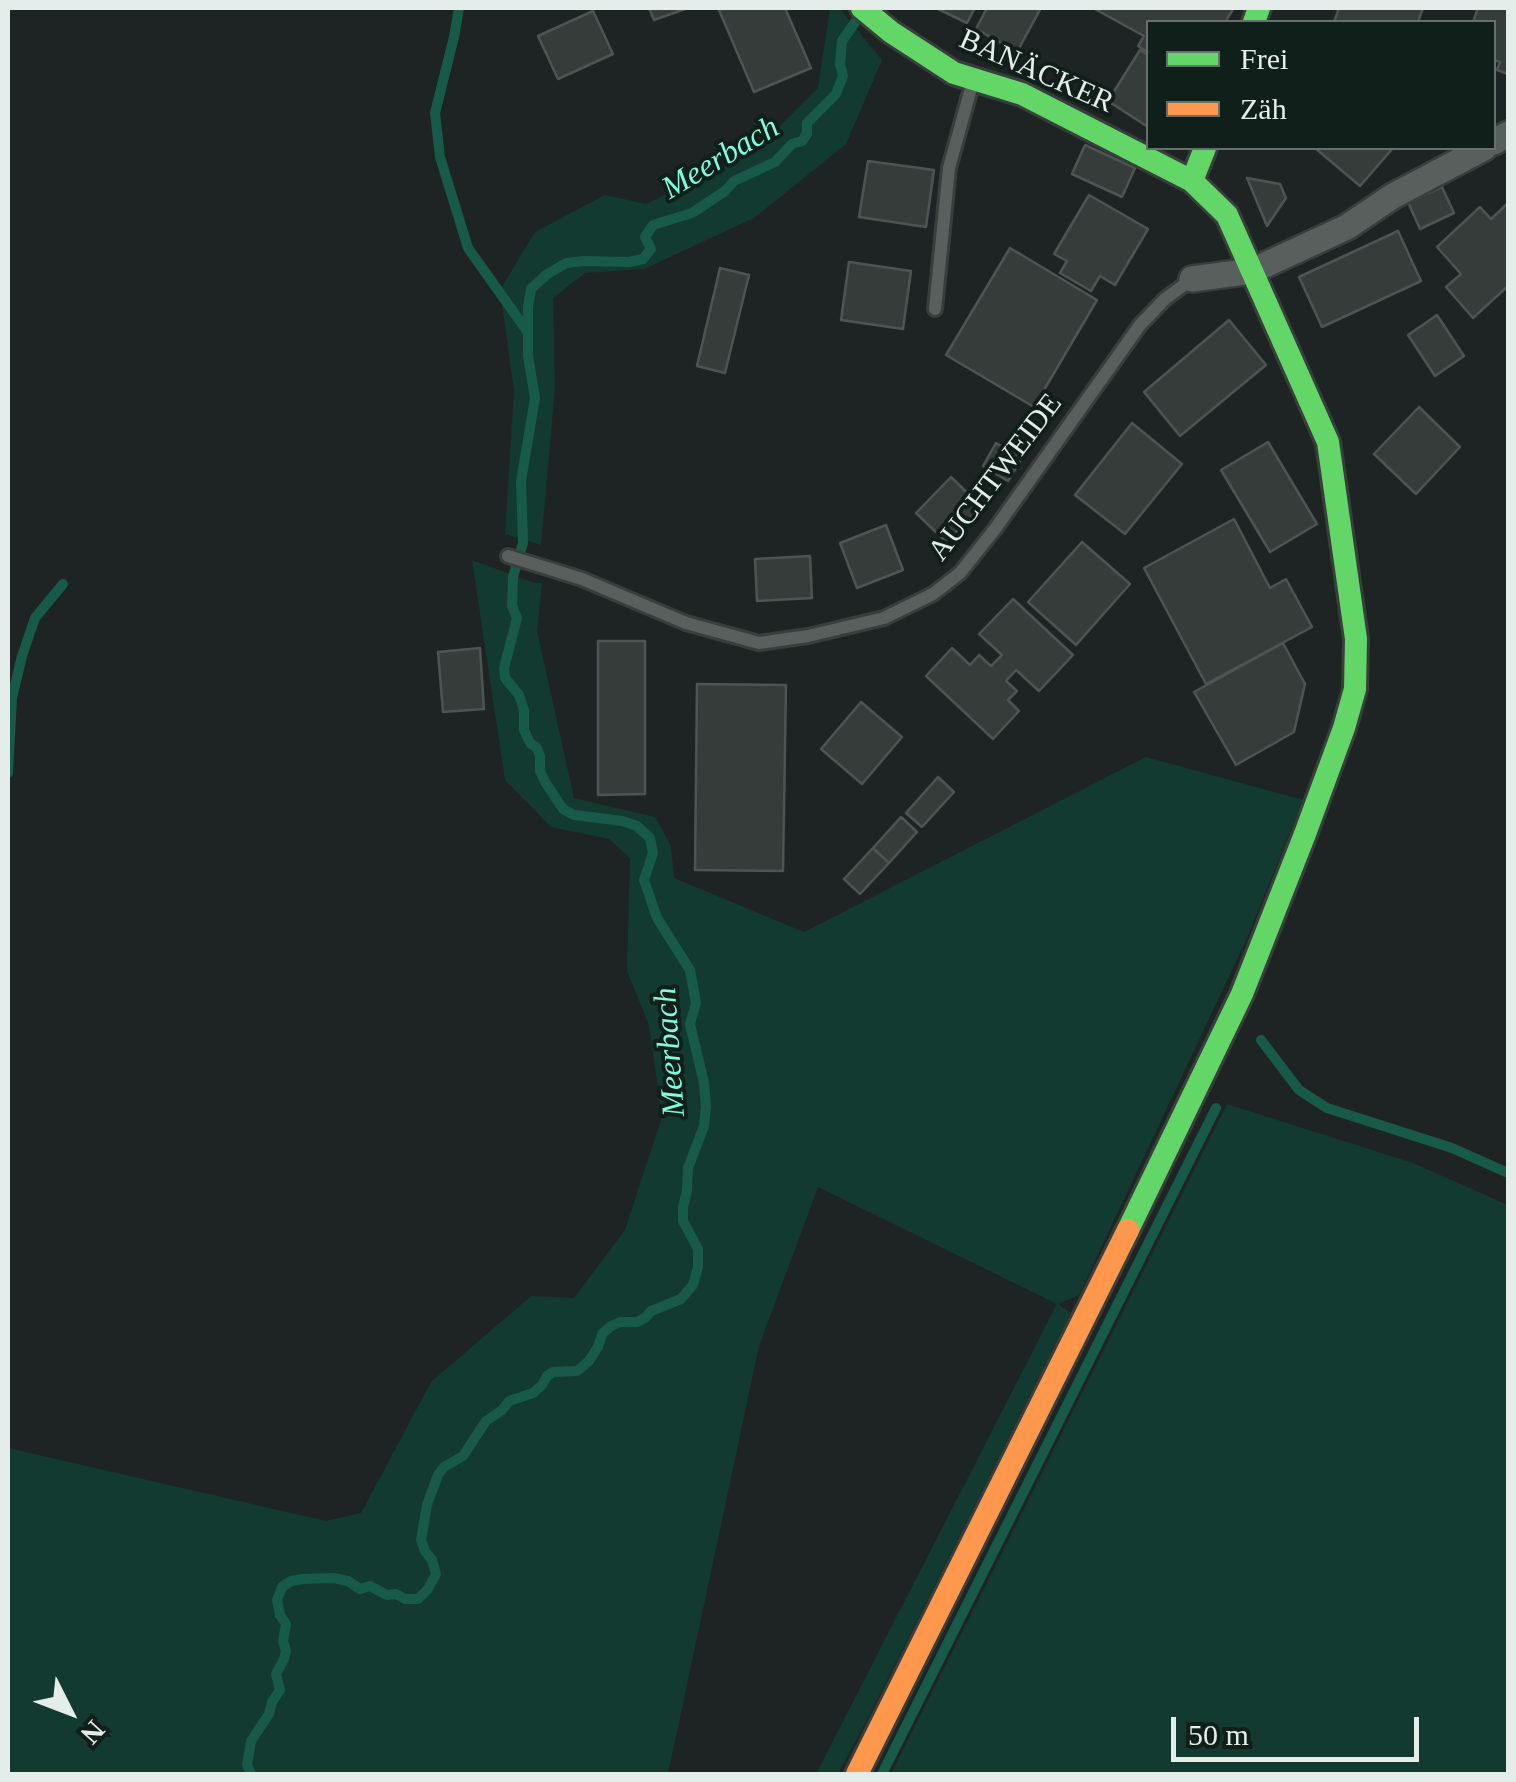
<!DOCTYPE html>
<html>
<head>
<meta charset="utf-8">
<style>
  body { margin:0 }
  #map { position:relative; width:1516px; height:1782px; overflow:hidden; background:#1e2423; font-family:Georgia,serif }
  canvas { display:block }
  .frame { position:absolute; inset:0; border:10px solid #e4edea; pointer-events:none }
  .legend { position:absolute; left:1146px; top:20px; width:350px; height:130px; box-sizing:border-box; background:#111f1a; border:2px solid #65716d; margin:0; padding:12px 18px; list-style:none; font-size:30px; color:#e4edea }
  .legend li { display:flex; align-items:center; gap:20px; height:50px }
  .legend b { width:50px; border:2px solid #65716d }
  .north { position:absolute; left:20px; top:1662px; width:100px; height:100px; -webkit-text-stroke:8px #111f1a; paint-order:stroke; rotate:132deg; font-size:28px; font-weight:700; line-height:40px; text-align:center; color:#e4edea }
  .north::after { content:''; display:block; margin:auto; width:35px; height:45px; background:#e4edea; clip-path:polygon(50% 0,100% 100%,50% 72%,0 100%) }
  .scale { position:absolute; left:1171px; top:1717px; width:248px; height:45px; box-sizing:border-box; border:5px solid #e4edea; border-top:0; padding-left:12px; font-size:30px; line-height:35px; white-space:nowrap; color:#e4edea; -webkit-text-stroke:8px #111f1a; paint-order:stroke }
</style>
</head>
<body>
<div id="map">
<canvas width="1516" height="1782"></canvas>
<div class="frame"></div>
<ul class="legend">
<li><b style="height:12px;background:#63d668"></b>Frei</li>
<li><b style="height:12px;background:#ff974d"></b>Zäh</li>
</ul>
<div class="north">N</div>
<div class="scale">50 m</div>
</div>
<script>
const c = document.querySelector('canvas').getContext('2d');
c.lineJoin = 'round';
function paint(path, color) { c.fillStyle = color; c.fill(path, 'evenodd'); }
const shape = rows => new Path2D(rows.map(r => 'M' + r).join(''));
function strokePath(path, color, width, dash) { c.strokeStyle = color; c.lineWidth = width; c.lineCap = dash ? 'butt' : 'round'; c.setLineDash(dash || []); c.stroke(path); }
function write(font, color, halo, rows, align = 'center') {
  c.font = font + ' Georgia,serif'; c.lineWidth = 8; c.setLineDash([]); c.textBaseline = 'middle'; c.strokeStyle = halo; c.fillStyle = color; for (const [text, x, y, turn = 0] of rows) {
    c.save(); c.translate(x, y); c.rotate((+turn || 0) * Math.PI / 180); c.textAlign = isNaN(turn) ? turn : align; if (halo) c.strokeText(text, 0, 0); c.fillText(text, 0, 0); c.restore();
  }
}
const green = shape([
  [830,8,839,8,882,60,846,144,754,218,644,269,585,273,553,298,555,388,541,545,505,534,514,391,500,290,535,232,605,195,646,204,754,152,818,88],
  [472,560,534,583,542,583,537,631,574,798,655,817,671,846,674,878,804,932,1146,757,1303,800,1247,938,1079,1295,1058,1304,1071,1313,867,1720,838,1774,816,1774,1057,1304,818,1187,759,1346,668,1774,8,1774,8,1448,326,1521,361,1513,431,1382,531,1296,574,1298,625,1230,662,1117,649,1025,627,971,630,858,609,839,551,827,505,780],
  [1227,1104,1413,1163,1508,1205,1508,1774,891,1774]
]);
const stream = shape([
  [459,8,454,37,435,113,440,157,468,248,527,331],
  [8,773,12,698,22,656,35,618,63,584],
  [1261,1040,1299,1090,1327,1108,1452,1148,1508,1173],
  [251,1774,247,1765,251,1741,269,1714,272,1702,280,1690,276,1674,284,1659,286,1651,283,1641,286,1624,280,1615,277,1600,282,1587,291,1581,302,1579,334,1578,348,1581,360,1589,370,1586,387,1595,396,1594,405,1599,418,1599,428,1589,436,1574,432,1560,425,1551,421,1540,427,1505,438,1475,444,1467,463,1456,486,1421,502,1410,509,1401,533,1393,542,1385,547,1376,553,1372,577,1371,589,1361,598,1347,602,1334,611,1326,620,1322,637,1322,645,1318,651,1311,681,1299,693,1285,698,1267,698,1249,683,1221,683,1207,687,1191,688,1168,704,1126,706,1107,704,1083,690,1024,696,1003,690,970,657,918,644,880,653,853,650,838,637,826,622,821,574,815,563,809,545,782,540,771,540,756,537,748,530,743,524,730,524,710,519,695,505,678,504,668,517,618,512,606,513,577,523,543,521,481,535,398,528,356,528,307,531,289,546,275,566,263,584,261,629,262,643,259,651,249,645,237,653,225,692,213,725,191,734,181,775,162,792,144,802,141,807,134,807,123,836,94,843,76,840,64,842,41,861,14],
  [882,1774,1216,1108]
]);
const building = shape([
  [649,8,688,8,654,20,649,8],
  [724,8,785,8,811,68,754,92,719,10,724,8],
  [936,8,975,8,967,23,936,8],
  [987,8,1041,8,1017,52,976,29,987,8],
  [1093,8,1234,8,1225,22,1148,22,1148,52,1138,46,1144,36,1093,8],
  [1339,8,1423,8,1418,22,1334,22,1339,8],
  [1478,8,1508,8,1508,74,1497,70,1500,62,1494,60,1494,22,1473,22,1478,8],
  [593,11,613,54,558,79,538,36,593,11],
  [1140,50,1148,55,1148,127,1108,101,1140,50],
  [1085,145,1135,168,1122,197,1072,174,1085,145],
  [1315,148,1393,148,1360,186,1315,148],
  [868,161,934,170,926,227,859,217,868,161],
  [1247,178,1280,184,1286,198,1267,226,1247,178],
  [1442,187,1454,213,1420,229,1408,202,1442,187],
  [1089,195,1148,229,1115,285,1100,276,1091,291,1060,273,1067,261,1054,254,1089,195],
  [1508,203,1508,286,1473,318,1446,287,1461,274,1437,247,1480,207,1491,219,1508,203],
  [1398,231,1421,281,1322,327,1299,277,1398,231],
  [1010,248,1097,300,1034,407,946,355,1010,248],
  [849,262,911,271,903,329,841,320,849,262],
  [720,268,749,275,725,373,697,366,720,268],
  [1437,315,1464,356,1435,376,1408,335,1437,315],
  [1229,320,1266,365,1180,436,1144,392,1229,320],
  [1419,407,1460,447,1416,494,1374,454,1419,407],
  [1132,423,1182,464,1125,534,1075,495,1132,423],
  [1268,442,1317,524,1270,552,1221,470,1268,442],
  [996,443,1022,458,1008,481,983,466,996,443],
  [951,477,981,506,946,542,916,513,951,477],
  [1234,519,1270,588,1286,579,1312,627,1206,684,1144,568,1234,519],
  [886,525,903,570,857,588,840,543,886,525],
  [1082,542,1130,584,1076,645,1028,602,1082,542],
  [810,556,812,598,757,601,755,559,810,556],
  [1013,599,1073,655,1039,691,1016,670,1006,681,1017,691,1008,700,1019,711,993,739,926,676,952,648,970,665,979,655,991,666,1002,655,979,634,1013,599],
  [598,641,645,641,645,794,598,795,598,641],
  [1283,643,1305,684,1294,732,1236,765,1194,692,1283,643],
  [480,648,484,709,443,712,438,652,480,648],
  [697,684,786,685,783,871,695,870,697,684],
  [861,702,902,737,862,784,821,749,861,702],
  [938,777,954,792,922,827,906,813,938,777],
  [901,817,917,832,889,863,873,848,901,817],
  [873,848,889,863,860,894,844,879,873,848]
]);
const lane = shape([
  [935,309,949,168,973,81],
  [508,556,582,579,686,623,759,643,808,636,884,618,933,594,960,573,995,529,1140,325,1165,299,1192,279]
]);
const street = shape([
  [1494,142,1508,134],
  [1192,279,1252,271,1347,227,1393,196,1484,148]
]);
const fast = shape([
  [862,8,891,32,954,73,1022,94,1192,181],
  [1254,22,1259,8],
  [1128,1230,1242,994,1305,834,1344,728,1355,689,1356,639,1328,442,1227,215,1192,181,1205,148]
]);
const slow = shape([
  [857,1774,1128,1230]
]);
const streetNames = [
  ["BANÄCKER",1036,72,24],
  ["AUCHTWEIDE",996,478,-53]
];
const waterNames = [
  ["Meerbach",721,159,-31],
  ["Meerbach",671,1052,-94]
];
paint(green, '#123a30');
strokePath(stream, '#185a4a', 10);
paint(building, '#363c3a');
strokePath(building, '#4e5453', 2.5);
strokePath(lane, '#383e3c', 18);
strokePath(street, '#383e3c', 30);
strokePath(fast, '#383e3c', 28);
strokePath(slow, '#383e3c', 28);
strokePath(lane, '#595f5d', 12);
strokePath(street, '#595f5d', 25);
strokePath(fast, '#63d668', 22);
strokePath(slow, '#ff974d', 22);
write('30px', '#e4edea', '#111f1a', streetNames);
write('italic 32px', '#7ffedb', '#111f1a', waterNames);
</script>
</body>
</html>
